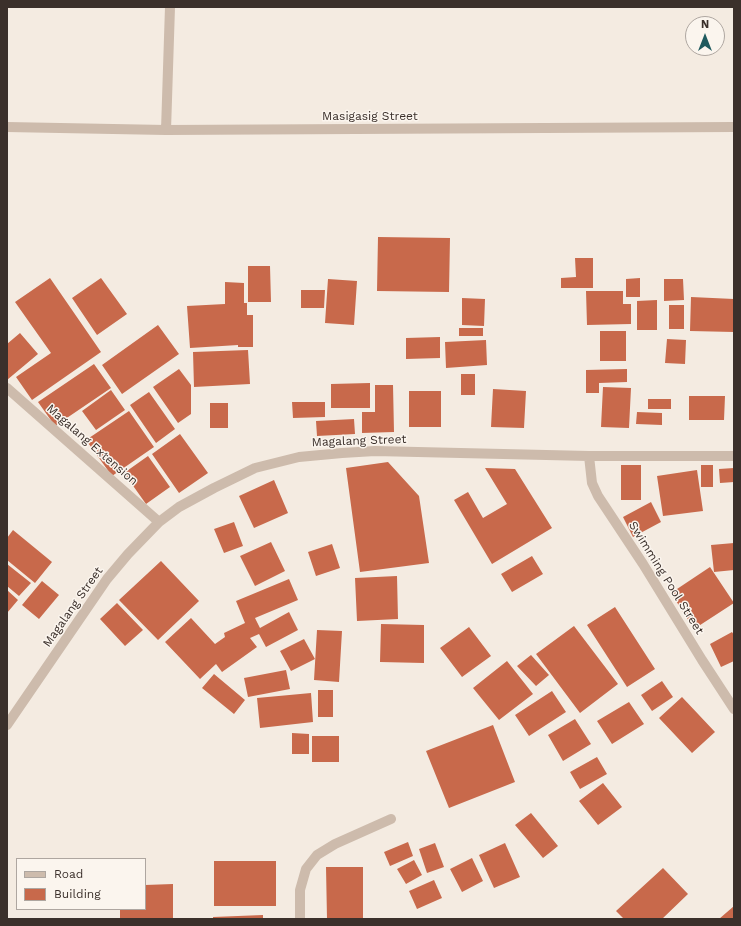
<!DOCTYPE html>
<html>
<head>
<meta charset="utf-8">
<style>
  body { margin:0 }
  #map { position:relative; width:741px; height:926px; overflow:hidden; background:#f4ebe1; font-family:"Work Sans",sans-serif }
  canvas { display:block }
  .frame { position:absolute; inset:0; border:8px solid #3b302b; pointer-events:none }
  .legend { position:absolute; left:16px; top:858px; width:130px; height:52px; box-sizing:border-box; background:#fbf5ee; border:1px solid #aea6a0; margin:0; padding:5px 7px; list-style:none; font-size:12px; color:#3b302b }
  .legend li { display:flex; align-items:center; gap:8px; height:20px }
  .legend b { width:20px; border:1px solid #aea6a0 }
  .north { position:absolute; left:685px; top:16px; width:40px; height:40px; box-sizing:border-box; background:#fbf5ee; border:1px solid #aea6a0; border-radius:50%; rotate:0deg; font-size:11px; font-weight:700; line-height:16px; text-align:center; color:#3b302b }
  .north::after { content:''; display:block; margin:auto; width:14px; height:18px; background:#1f5a5e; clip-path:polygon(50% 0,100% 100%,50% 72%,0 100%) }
</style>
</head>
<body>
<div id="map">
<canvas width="741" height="926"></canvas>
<div class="frame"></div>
<ul class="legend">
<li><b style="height:5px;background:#cdbbac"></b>Road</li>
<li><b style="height:11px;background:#c8694b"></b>Building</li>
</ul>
<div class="north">N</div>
</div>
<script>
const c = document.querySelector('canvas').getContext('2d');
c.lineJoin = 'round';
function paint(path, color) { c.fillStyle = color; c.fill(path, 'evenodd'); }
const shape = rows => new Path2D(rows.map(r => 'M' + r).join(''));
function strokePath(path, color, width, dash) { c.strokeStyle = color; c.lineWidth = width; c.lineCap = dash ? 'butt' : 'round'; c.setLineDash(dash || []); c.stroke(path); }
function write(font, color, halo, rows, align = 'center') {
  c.font = font + ' "Work Sans",sans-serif'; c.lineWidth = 3; c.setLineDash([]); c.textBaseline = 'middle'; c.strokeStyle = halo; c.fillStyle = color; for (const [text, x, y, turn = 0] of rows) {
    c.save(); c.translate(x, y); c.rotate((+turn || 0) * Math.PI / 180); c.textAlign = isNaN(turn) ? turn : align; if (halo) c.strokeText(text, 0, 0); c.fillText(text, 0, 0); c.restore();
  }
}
const building = shape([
  [378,237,450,238,449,292,377,291],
  [575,258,593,258,593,288,561,288,561,278,576,277],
  [248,266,270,266,271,302,248,302],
  [50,278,101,352,32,400,16,377,51,353,15,302],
  [101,278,127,314,97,335,72,298],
  [640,278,640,297,626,297,626,279],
  [328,279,357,281,354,325,325,323],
  [664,279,683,279,684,300,664,301],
  [225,282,244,283,244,303,247,303,247,315,253,315,253,347,238,347,238,345,190,348,187,306,225,304],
  [301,290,325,290,324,308,301,308],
  [586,291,623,291,623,304,631,304,631,324,587,325],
  [691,297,734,299,734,332,690,331],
  [462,298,485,299,484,326,462,325],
  [657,300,657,330,637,330,637,301],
  [669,305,684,305,684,329,669,329],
  [158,325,179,354,122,394,102,365],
  [459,328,483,328,483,336,459,336],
  [600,331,626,331,626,361,600,361],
  [20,333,38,354,7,380,7,344],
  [440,337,440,358,406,359,406,338],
  [667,339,686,340,685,364,665,363],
  [486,340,487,365,446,368,445,342],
  [248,350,250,384,194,387,193,352],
  [94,364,111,388,55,426,38,402],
  [179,369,191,385,191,414,178,423,153,387],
  [627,369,627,382,599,383,599,393,586,393,586,370],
  [461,374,475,374,475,395,461,395],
  [370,383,370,408,331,408,331,384],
  [375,385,393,385,394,432,362,433,362,412,375,412],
  [603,387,631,388,629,428,601,427],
  [493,389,526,391,524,428,491,427],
  [111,390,125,410,96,430,82,411],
  [409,391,441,391,441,427,409,427],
  [149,392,175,429,156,443,130,405],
  [689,396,725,396,724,420,689,420],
  [648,399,671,399,671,409,648,409],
  [292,402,325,402,325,417,293,418],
  [210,403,228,403,228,428,210,428],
  [129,411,154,447,112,476,86,440],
  [637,412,662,413,662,425,636,424],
  [354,419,355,434,317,436,316,421],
  [180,434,208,473,179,493,152,454],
  [148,456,170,487,146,504,124,473],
  [388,462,419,496,429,563,360,572,346,468],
  [621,465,641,465,641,500,621,500],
  [701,465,713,465,713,487,701,487],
  [485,468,515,469,552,528,492,564,454,500,468,492,483,518,507,504],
  [734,468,734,482,720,483,719,469],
  [697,470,703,511,663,516,657,476],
  [274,480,288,513,254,528,239,496],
  [651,502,661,522,633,537,623,517],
  [234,522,243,546,224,553,214,529],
  [13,530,52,562,35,583,7,560,7,538],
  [271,542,285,571,255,586,240,556],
  [734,543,734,570,714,572,711,545],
  [332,544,340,568,316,576,308,552],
  [532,556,543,574,512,592,501,574],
  [161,561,199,601,158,640,119,600],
  [7,564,31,583,19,596,7,586],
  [710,567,734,603,694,629,671,593],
  [397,576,398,619,357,621,355,578],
  [289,579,298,600,255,618,260,628,289,612,298,630,266,647,259,634,250,638,257,647,222,672,216,664,200,679,165,642,191,618,215,644,225,637,224,633,245,623,236,601],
  [42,581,59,595,39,619,22,605],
  [7,590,18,600,7,613],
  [117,603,143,630,125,646,100,619],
  [615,607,655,669,627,687,587,625],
  [381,624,424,625,424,663,380,662],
  [574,626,618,684,580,713,536,654],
  [469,627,491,656,462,677,440,648],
  [317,630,342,631,339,682,314,680],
  [732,632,734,635,734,661,721,667,710,644],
  [304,639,315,659,291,671,280,651],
  [531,655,549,675,536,686,517,666],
  [507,661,533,694,499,720,473,688],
  [286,670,290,689,248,697,244,678],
  [214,674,245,700,234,714,202,688],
  [662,681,673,697,652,711,641,695],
  [318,690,333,690,333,717,318,717],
  [552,691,566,712,529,736,515,715],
  [311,693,313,722,260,728,257,698],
  [682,697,715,732,692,753,659,718],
  [629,702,644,724,612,744,597,721],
  [575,719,591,744,563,761,548,735],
  [493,725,515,782,449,808,426,751],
  [292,733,309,734,309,754,292,754],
  [312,736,339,736,339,762,312,762],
  [597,757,607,774,580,789,570,772],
  [603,783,622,807,598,825,579,801],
  [531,813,558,846,543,858,515,825],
  [408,842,413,856,390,866,384,852],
  [435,843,444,867,427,873,419,849],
  [505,843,520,877,494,888,479,855],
  [472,858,483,881,462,892,450,869],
  [414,860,422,875,406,884,397,869],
  [214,861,276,861,276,906,214,906],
  [326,867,363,867,363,919,327,919],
  [663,868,688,894,662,919,624,919,616,911],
  [434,880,442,898,417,909,409,891],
  [173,884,173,919,120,919,120,909,145,909,145,885],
  [734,906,734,919,719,919],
  [263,915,263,919,213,919,213,917]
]);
const street = shape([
  [7,127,166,130,734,127],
  [166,130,170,7],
  [7,388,159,522],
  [589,456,592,483,598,496,643,564,702,660,734,709],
  [7,725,107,579,128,554,159,522,179,507,214,488,255,468,299,457,342,453,375,451,589,456,734,456],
  [300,919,300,890,306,869,317,855,335,844,391,819]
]);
const streetNames = [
  ["Masigasig Street",370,116],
  ["Magalang Street",359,441,-2],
  ["Magalang Extension",92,445,41],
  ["Swimming Pool Street",666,578,58],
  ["Magalang Street",73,607,-55]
];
paint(building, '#c8694b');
strokePath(street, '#cdbbac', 10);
write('12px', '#3b302b', '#fbf5ee', streetNames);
</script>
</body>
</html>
